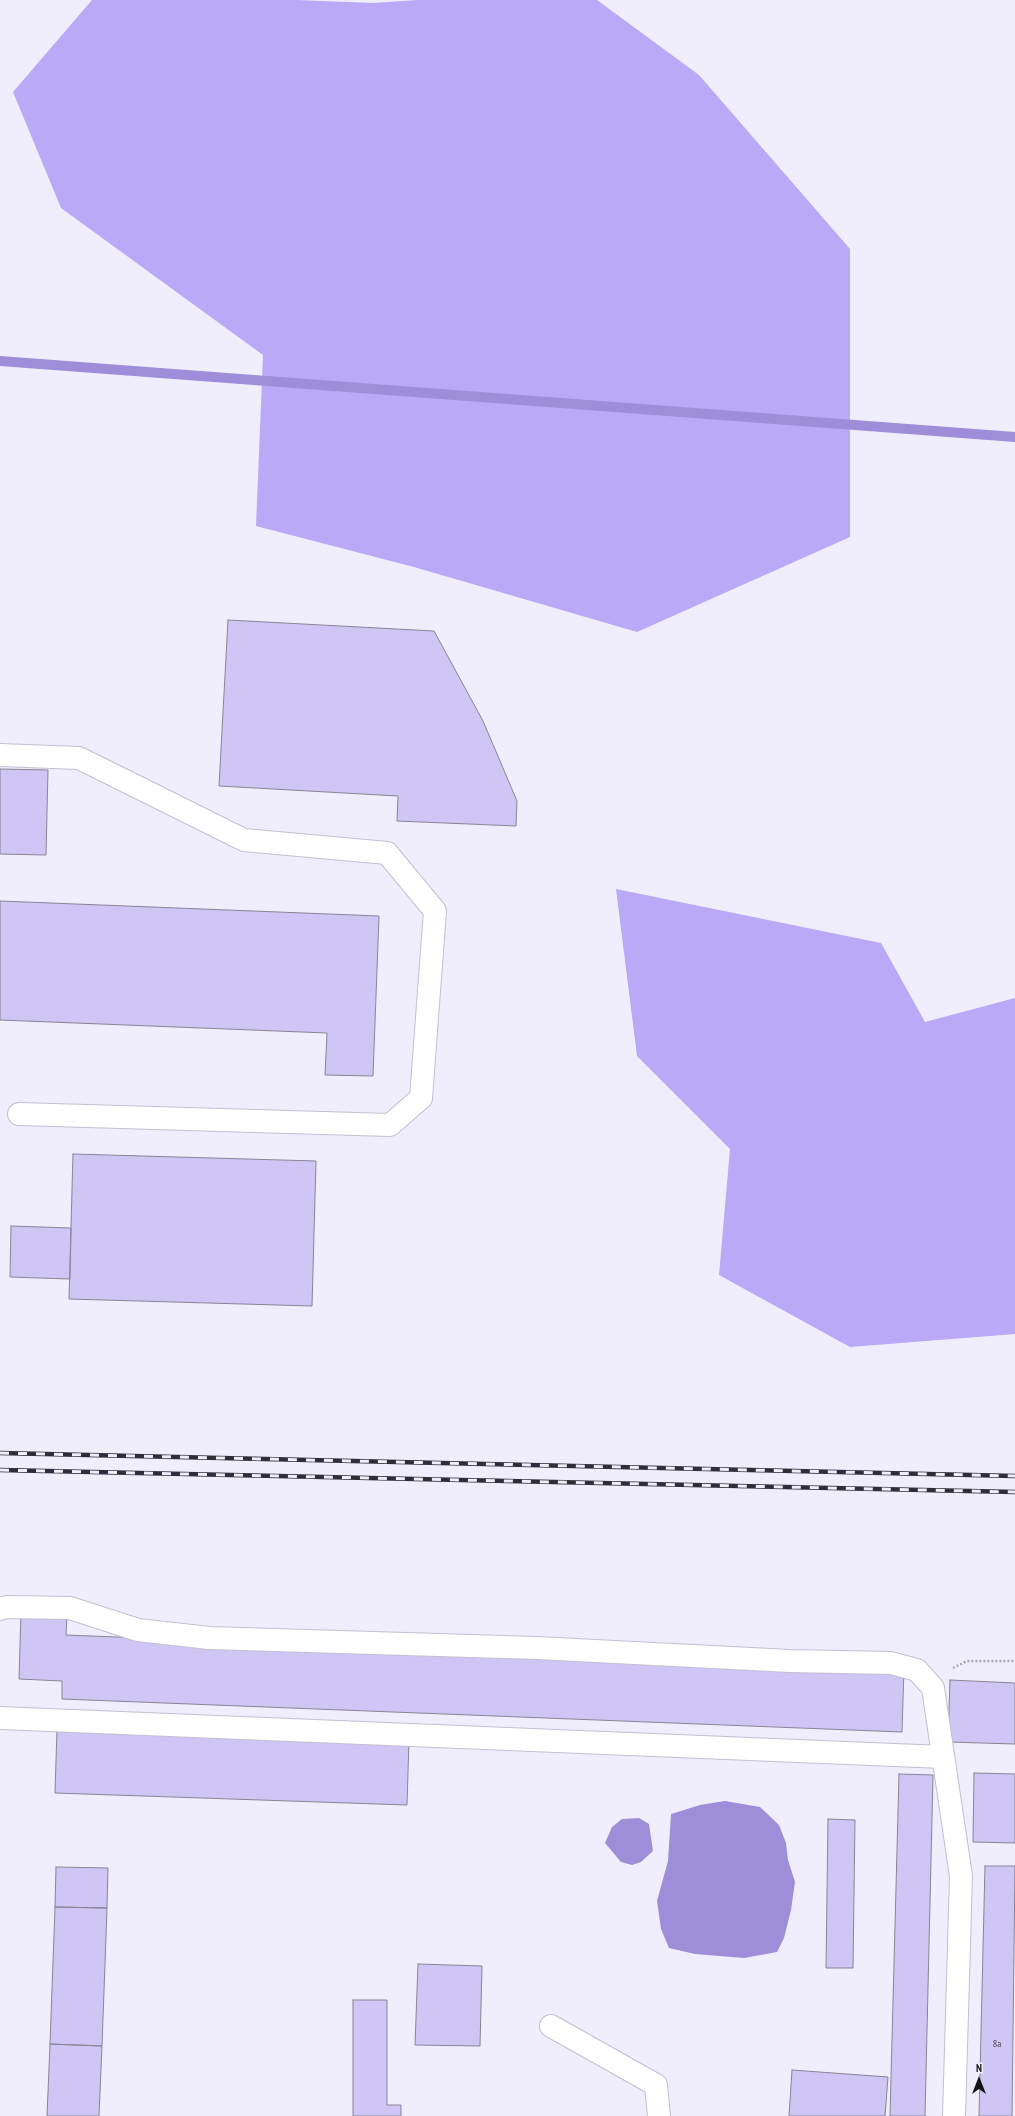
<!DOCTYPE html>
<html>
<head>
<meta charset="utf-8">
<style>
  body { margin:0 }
  #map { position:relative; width:1015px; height:2116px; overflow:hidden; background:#f0eefd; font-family:"PT Sans Narrow",sans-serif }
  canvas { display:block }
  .north { position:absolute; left:959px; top:2060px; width:40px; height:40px; -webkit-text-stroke:3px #f0eefd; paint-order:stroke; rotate:0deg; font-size:11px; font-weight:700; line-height:16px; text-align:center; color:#15131a }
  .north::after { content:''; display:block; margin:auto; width:14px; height:18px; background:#15131a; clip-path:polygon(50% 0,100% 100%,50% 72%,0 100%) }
</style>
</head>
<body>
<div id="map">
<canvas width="1015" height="2116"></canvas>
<div class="north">N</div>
</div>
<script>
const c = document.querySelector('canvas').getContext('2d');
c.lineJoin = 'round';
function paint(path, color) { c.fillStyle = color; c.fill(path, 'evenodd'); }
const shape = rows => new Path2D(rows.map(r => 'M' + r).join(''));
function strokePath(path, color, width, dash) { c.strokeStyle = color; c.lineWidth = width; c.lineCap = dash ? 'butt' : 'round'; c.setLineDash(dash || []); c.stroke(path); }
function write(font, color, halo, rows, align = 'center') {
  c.font = font + ' "PT Sans Narrow",sans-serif'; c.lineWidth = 3.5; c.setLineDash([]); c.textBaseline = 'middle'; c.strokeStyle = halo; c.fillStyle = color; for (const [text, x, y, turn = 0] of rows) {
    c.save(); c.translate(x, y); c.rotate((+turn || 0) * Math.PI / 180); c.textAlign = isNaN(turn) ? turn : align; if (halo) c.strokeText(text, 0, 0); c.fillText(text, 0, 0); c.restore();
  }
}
const forest = shape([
  [92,0,296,0,373,3,417,0,597,0,699,75,850,249,850,537,637,632,414,567,256,526,263,355,61,208,13,92],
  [616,889,881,943,925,1022,1015,998,1015,1334,850,1347,719,1275,730,1149,637,1056]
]);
const water = shape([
  [725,1801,760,1807,779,1825,786,1843,788,1860,795,1882,791,1910,784,1938,777,1952,744,1958,695,1954,669,1948,661,1929,657,1901,668,1861,671,1814,700,1805],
  [639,1818,649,1824,653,1851,641,1862,632,1865,621,1862,605,1843,612,1827,622,1819]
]);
const stream = shape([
  [0,361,1015,437]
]);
const building = shape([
  [228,620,434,631,483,721,517,801,516,826,397,821,398,796,219,786,228,620],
  [0,769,48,770,46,855,0,854,0,769],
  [0,901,379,916,373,1076,325,1075,327,1033,0,1020,0,901],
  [73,1154,316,1161,312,1306,69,1299,73,1154],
  [11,1226,71,1228,70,1279,10,1277,11,1226],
  [21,1613,67,1614,66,1635,904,1668,902,1732,62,1699,62,1681,19,1679,21,1613],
  [950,1680,1015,1683,1015,1744,948,1742,950,1680],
  [57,1729,409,1740,407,1805,55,1793,57,1729],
  [974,1773,1015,1774,1015,1843,973,1842,974,1773],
  [899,1774,933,1775,925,2116,890,2116,899,1774],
  [828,1819,855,1820,853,1968,826,1968,828,1819],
  [985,1866,1015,1866,1012,2116,979,2116,985,1866],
  [56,1867,108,1868,107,1908,55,1907,56,1867],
  [55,1907,107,1908,102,2046,50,2044,55,1907],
  [418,1964,482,1966,480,2046,415,2045,418,1964],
  [353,2000,387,2000,387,2105,401,2105,401,2116,353,2116,353,2000],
  [50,2044,102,2046,99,2116,47,2116,50,2044],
  [792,2070,888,2077,885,2116,789,2116,792,2070]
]);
const path = shape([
  [953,1668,967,1661,1015,1661]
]);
const minor = shape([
  [0,755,79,758,244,840,387,853,435,911,421,1098,390,1125,19,1114],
  [0,1609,7,1607,70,1608,138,1630,209,1638,537,1648,790,1661,891,1663,917,1670,933,1688,961,1876,954,2116],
  [0,1718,943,1757],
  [551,2026,656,2085,659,2116]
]);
const rail = shape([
  [0,1453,1015,1476],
  [0,1470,1015,1492]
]);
const numberNames = [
  ["8а",997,2044]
];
paint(forest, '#b9a9f6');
paint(water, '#9e8ed9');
strokePath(stream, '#9e8ed9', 10);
paint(building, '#cfc6f6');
strokePath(building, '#878495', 1);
strokePath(minor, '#c2bfd2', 24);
strokePath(path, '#a8a6b2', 2.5, [2, 2]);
strokePath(minor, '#fff', 22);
strokePath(rail, '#2f2d35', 4.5);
strokePath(rail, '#f0eefd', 3, [9]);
write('10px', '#444051', null, numberNames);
</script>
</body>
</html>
